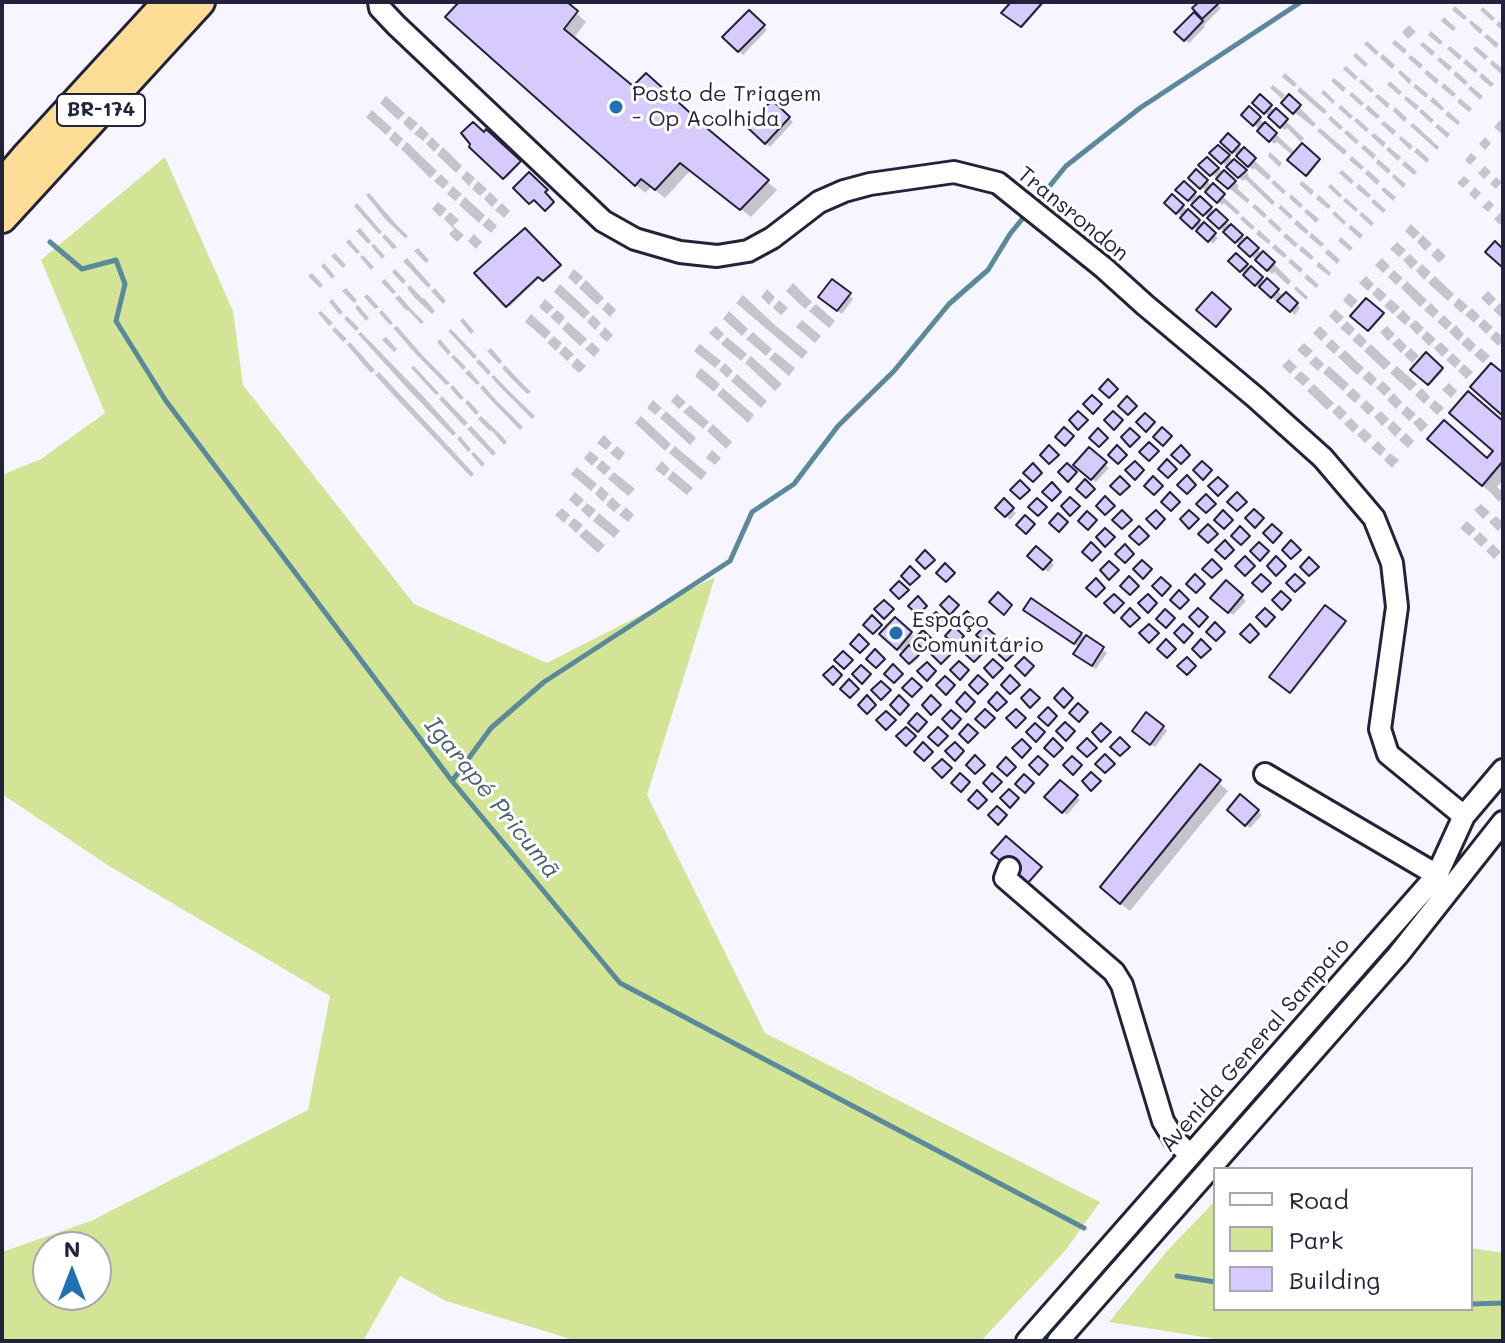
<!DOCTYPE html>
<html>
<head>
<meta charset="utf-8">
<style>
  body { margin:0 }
  #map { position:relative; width:1505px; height:1343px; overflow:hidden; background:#f7f5ff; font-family:Mali,sans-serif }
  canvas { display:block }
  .frame { position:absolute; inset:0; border:4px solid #22223b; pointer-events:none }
  .legend { position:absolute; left:1213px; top:1167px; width:260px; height:144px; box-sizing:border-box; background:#fff; border:2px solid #a7a7b1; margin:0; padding:10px 14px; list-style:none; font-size:24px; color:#22223b }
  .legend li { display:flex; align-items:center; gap:16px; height:40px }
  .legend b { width:40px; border:2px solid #a7a7b1 }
  .north { position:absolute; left:32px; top:1231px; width:80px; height:80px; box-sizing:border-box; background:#fff; border:2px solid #a7a7b1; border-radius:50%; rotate:0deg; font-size:22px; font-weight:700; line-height:32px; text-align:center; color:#22223b }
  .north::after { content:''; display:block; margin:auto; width:28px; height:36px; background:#1f6fb2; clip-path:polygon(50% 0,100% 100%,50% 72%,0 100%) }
</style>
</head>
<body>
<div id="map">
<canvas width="1505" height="1343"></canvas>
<div class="frame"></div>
<ul class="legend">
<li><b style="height:10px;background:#fff"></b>Road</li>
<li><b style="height:22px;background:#d3e497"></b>Park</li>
<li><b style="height:22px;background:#d7cbfd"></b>Building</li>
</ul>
<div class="north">N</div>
</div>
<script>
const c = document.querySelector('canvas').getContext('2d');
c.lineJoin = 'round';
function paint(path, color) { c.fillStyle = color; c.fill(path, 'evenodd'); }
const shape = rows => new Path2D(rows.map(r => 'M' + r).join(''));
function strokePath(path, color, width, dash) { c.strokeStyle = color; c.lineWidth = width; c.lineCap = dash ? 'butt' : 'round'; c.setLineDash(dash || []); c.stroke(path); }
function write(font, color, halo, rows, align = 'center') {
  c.font = font + ' Mali,sans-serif'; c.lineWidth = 6; c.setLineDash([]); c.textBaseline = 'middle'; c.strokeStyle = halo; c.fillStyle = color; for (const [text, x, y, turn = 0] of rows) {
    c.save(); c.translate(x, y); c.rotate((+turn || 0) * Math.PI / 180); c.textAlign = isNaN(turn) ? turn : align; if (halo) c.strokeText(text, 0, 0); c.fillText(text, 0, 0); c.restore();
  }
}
const green = shape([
  [165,157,233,311,243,385,414,604,547,663,715,577,647,795,765,1033,1100,1202,1065,1251,981,1341,577,1341,446,1301,400,1276,363,1341,2,1341,2,1252,91,1221,308,1110,330,996,109,866,2,794,2,475,41,459,105,413,41,260],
  [48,1247,96,1247,96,1295,48,1295],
  [1215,1201,1215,1309,1471,1309,1471,1248,1503,1253,1503,1341,1228,1341,1109,1322,1167,1251]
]);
const shadow = shape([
  [461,2,564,2,586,22,573,39,634,88,707,131,777,190,751,217,690,171,665,198,651,187,645,193,457,25],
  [1014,2,1045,2,1023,27,1004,13],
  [1202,2,1215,2,1221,8,1204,25,1205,27,1189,43,1177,32,1197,11],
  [1455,6,1467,17,1464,20,1452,10],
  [1483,7,1495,18,1492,21,1480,10],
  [749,12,767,30,743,55,725,37],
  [1444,17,1456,28,1453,31,1441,21],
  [1471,20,1483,30,1480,34,1469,23],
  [1499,21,1503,24,1503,31,1496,25],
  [1409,25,1416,32,1408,39,1402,32],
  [1431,31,1443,42,1440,45,1428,35],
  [1487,34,1499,44,1496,48,1484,37],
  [1395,40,1407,50,1404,54,1392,43],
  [1367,41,1379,52,1376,55,1364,44],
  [1423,42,1435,52,1432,56,1420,45],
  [1450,46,1462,56,1459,60,1447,49],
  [1476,46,1488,56,1485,60,1473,49],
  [1356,53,1368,64,1365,67,1353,56],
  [1383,54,1395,65,1392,69,1380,58],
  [1411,55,1423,65,1420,69,1408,58],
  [1440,57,1452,67,1449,71,1437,60],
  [1466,59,1478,70,1475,73,1463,63],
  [1492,60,1503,69,1501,74,1490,64],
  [1346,66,1358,77,1355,80,1343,69],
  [1400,70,1412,80,1409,84,1398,73],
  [1427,70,1439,80,1436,84,1424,73],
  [1456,71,1468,82,1465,85,1453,75],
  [1285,73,1297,84,1294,87,1282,77],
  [1482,73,1494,84,1491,87,1479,77],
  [1334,78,1346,88,1343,92,1331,81],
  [1362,79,1374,90,1371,93,1359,82],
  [1390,81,1402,92,1399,95,1387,85],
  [1444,83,1456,94,1453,97,1441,87],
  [1416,84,1428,94,1426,98,1413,87],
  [1273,85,1285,95,1282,99,1270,88],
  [1471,86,1483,96,1480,100,1468,89],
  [1300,87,1327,111,1324,114,1297,91],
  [1324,90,1335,101,1333,104,1321,93],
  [1352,92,1364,103,1361,106,1349,95],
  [1378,94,1390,104,1387,108,1375,97],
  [386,96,405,113,398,120,380,103],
  [1406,96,1419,106,1416,110,1404,99],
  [1260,97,1304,138,1301,142,1287,128,1285,130,1254,103],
  [1289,97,1316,124,1313,127,1283,103],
  [1433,97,1444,108,1442,111,1430,101],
  [1460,98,1472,109,1469,112,1457,102],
  [772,103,793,122,770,147,749,127],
  [1341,105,1353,116,1350,119,1338,108],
  [1368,105,1380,116,1377,119,1365,109],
  [1395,107,1407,118,1404,122,1393,111],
  [1249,109,1296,153,1302,146,1320,161,1308,176,1290,160,1293,156,1277,142,1274,144,1244,115],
  [1422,109,1434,120,1431,123,1419,112],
  [372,110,392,128,386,135,366,117],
  [1448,111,1460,122,1458,125,1445,115],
  [409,116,418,123,411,131,403,123],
  [1331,116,1343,127,1340,130,1328,119],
  [1357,118,1369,129,1366,132,1354,121],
  [1500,120,1503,123,1503,129,1500,133,1494,127],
  [1384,121,1396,131,1393,135,1381,124],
  [1413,123,1439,147,1437,150,1410,126],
  [1438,124,1450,134,1447,138,1435,127],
  [421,126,429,134,423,141,414,134],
  [1320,128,1347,151,1344,155,1317,131],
  [1347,130,1359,141,1356,144,1344,133],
  [395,131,403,139,397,147,389,139],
  [486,132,520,164,506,179,472,146],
  [1374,133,1386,143,1383,147,1371,136],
  [1228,136,1271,176,1268,180,1254,168,1253,170,1223,142],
  [1401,136,1413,146,1410,150,1399,139],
  [432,137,440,145,434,152,426,144],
  [1485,137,1491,143,1485,150,1479,144],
  [407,142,437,171,430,178,401,149],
  [1364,145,1376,155,1373,159,1361,148],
  [443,147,462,166,456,173,437,155],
  [1218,147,1245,171,1249,175,1248,176,1275,202,1272,205,1245,179,1243,181,1212,153],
  [1389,147,1401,157,1398,161,1386,150],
  [1417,148,1429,159,1427,163,1414,152],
  [1270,152,1282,163,1279,167,1268,156],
  [1471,153,1477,158,1470,165,1465,160],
  [1352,156,1364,167,1361,170,1349,160],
  [1207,159,1239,186,1237,188,1250,200,1247,203,1201,165],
  [1378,159,1391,170,1388,174,1376,163],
  [1405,161,1417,172,1414,175,1402,165],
  [1485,166,1491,172,1484,179,1478,173],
  [1342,170,1354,181,1351,184,1339,173],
  [1368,170,1380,181,1377,185,1365,174],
  [467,171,475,178,469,186,461,178],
  [1196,172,1240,212,1237,215,1224,203,1222,205,1191,178],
  [441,174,449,182,443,189,434,181],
  [1394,174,1406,184,1403,188,1392,177],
  [1464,176,1470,181,1463,188,1457,183],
  [1496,177,1502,182,1496,189,1490,184],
  [1274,180,1286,191,1283,194,1271,183],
  [478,181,487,189,480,196,472,189],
  [1302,181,1314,191,1311,195,1299,184],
  [1184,184,1278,268,1291,281,1288,285,1274,272,1272,274,1178,190],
  [1331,184,1342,195,1340,198,1328,187],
  [1359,184,1371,195,1368,198,1356,188],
  [453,186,462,194,455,201,447,194],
  [1384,187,1396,197,1393,201,1381,190],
  [1475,187,1481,193,1475,200,1469,194],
  [490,192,498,200,492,207,484,199],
  [369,193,396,224,408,236,405,238,386,220,366,195],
  [1291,194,1303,205,1300,208,1289,198],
  [1319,195,1331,206,1328,209,1316,199],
  [465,197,485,215,479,223,459,205],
  [1172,197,1218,238,1213,244,1167,203],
  [1346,198,1358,209,1356,212,1343,201],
  [1374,199,1386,210,1383,213,1371,202],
  [1489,200,1494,205,1488,212,1482,207],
  [438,202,447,209,440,217,432,209],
  [357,203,382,232,379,234,354,206],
  [502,203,510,211,504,218,495,210],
  [1255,204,1267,215,1264,218,1252,207],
  [1281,205,1293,216,1290,219,1278,208],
  [1307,209,1319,219,1316,223,1304,212],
  [1335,211,1346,222,1344,225,1332,214],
  [450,212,459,220,453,226,464,235,457,242,449,234,454,229,444,219],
  [1362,212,1374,223,1371,226,1359,215],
  [1501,212,1503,214,1503,221,1500,225,1494,219],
  [1243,216,1255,227,1252,230,1240,219],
  [489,218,497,226,491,233,482,225],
  [1270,218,1282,229,1279,232,1268,222],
  [1297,220,1309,231,1306,234,1294,224],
  [1411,224,1420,233,1413,239,1405,231],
  [1351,225,1363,235,1360,239,1348,228],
  [360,228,371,241,368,244,356,231],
  [1259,230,1271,241,1268,244,1256,234],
  [524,231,561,267,546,281,541,277,509,307,477,273],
  [1286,233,1298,244,1295,247,1283,237],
  [1312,233,1324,244,1321,247,1309,237],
  [385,234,397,247,393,249,382,237],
  [474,234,482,242,476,249,468,241],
  [1423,235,1432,244,1425,251,1417,242],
  [1341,237,1353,248,1350,251,1338,241],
  [349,239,360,252,357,254,346,242],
  [1397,242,1406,250,1399,257,1390,249],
  [374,244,385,256,382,259,371,246],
  [1275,244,1287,255,1284,258,1272,248],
  [1302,246,1314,257,1311,260,1299,250],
  [418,248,429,260,426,263,414,251],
  [1438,248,1446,256,1439,263,1431,255],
  [1328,249,1340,260,1337,264,1325,253],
  [335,253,346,265,343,268,331,256],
  [1410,254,1418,262,1411,269,1403,260],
  [363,255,374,267,371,270,360,257],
  [1236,255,1266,283,1267,281,1284,297,1286,295,1300,308,1295,315,1278,299,1276,301,1262,287,1260,289,1231,261],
  [407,258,431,285,428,288,403,261],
  [1382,258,1390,266,1383,273,1375,265],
  [1291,259,1303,269,1300,273,1288,262],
  [1319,262,1331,273,1329,276,1316,266],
  [324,263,335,276,332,279,321,266],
  [1422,264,1431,272,1424,280,1416,271],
  [395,269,406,281,403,284,392,272],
  [574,269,583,277,576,285,568,277],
  [1394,270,1403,278,1396,285,1388,277],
  [312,273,323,285,320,288,308,276],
  [1307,274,1319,285,1316,288,1304,278],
  [1366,276,1374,284,1368,291,1359,283],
  [1435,276,1454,294,1448,301,1428,283],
  [385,279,396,292,393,294,381,282],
  [586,280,604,298,597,305,579,288],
  [1407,281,1427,300,1420,307,1401,288],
  [793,283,812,302,805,309,786,291],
  [560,284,590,312,584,319,554,292],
  [410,285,423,299,424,298,435,311,432,314,414,297,407,288],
  [1296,286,1308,297,1306,300,1294,289],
  [1378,287,1387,295,1380,302,1372,294],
  [346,288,357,300,354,303,342,291],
  [435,288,446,301,443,304,431,291],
  [767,289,775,297,769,305,761,297],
  [1488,291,1496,299,1489,306,1481,298],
  [1349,293,1358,301,1351,308,1343,300],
  [367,294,379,307,375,309,364,297],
  [399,295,412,310,424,322,421,324,408,310,407,311,403,307,395,298],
  [743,295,776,326,808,352,802,359,736,303],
  [849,295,853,299,842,314,824,301],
  [1459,298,1468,306,1461,313,1453,305],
  [332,299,343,312,340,315,329,302],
  [545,299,554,307,547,314,539,307],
  [1391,299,1400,307,1393,314,1384,306],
  [779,300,788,308,781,315,773,308],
  [1366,301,1383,316,1370,331,1353,316],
  [608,302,616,310,610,317,602,309],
  [1431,303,1439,311,1433,318,1424,310],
  [1500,303,1503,306,1502,318,1493,310],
  [816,304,835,321,829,328,809,311],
  [358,305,369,318,366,321,355,308],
  [1472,308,1480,316,1474,323,1465,315],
  [1335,309,1344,317,1337,324,1329,316],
  [382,310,393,323,390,325,379,313],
  [557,310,565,317,559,325,550,317],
  [1403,310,1411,318,1405,325,1396,317],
  [321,311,333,323,329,326,318,313],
  [729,311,748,329,742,336,723,319],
  [531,314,551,332,545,339,525,322],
  [593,315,601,323,595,330,587,322],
  [1444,315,1452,323,1446,330,1437,322],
  [347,316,359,328,356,331,344,319],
  [463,318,474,331,471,334,460,321],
  [1484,319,1493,327,1486,334,1478,326],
  [802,320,821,336,815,343,796,327],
  [1416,320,1424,328,1417,335,1409,326],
  [1347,321,1355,329,1349,336,1340,328],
  [568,322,587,339,580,346,562,329],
  [1456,325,1464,334,1458,341,1449,332],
  [397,326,423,356,450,383,446,385,414,352,393,328],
  [716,326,724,334,718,341,709,333],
  [1320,326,1328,334,1321,341,1313,333],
  [1387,326,1395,334,1388,341,1380,332],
  [335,327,347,339,343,342,332,330],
  [605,327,613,335,607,342,599,335],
  [451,329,477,356,474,359,448,331],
  [1427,331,1436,339,1429,346,1421,338],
  [1496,331,1503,337,1503,341,1498,346,1490,338],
  [361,332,422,395,456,433,453,436,407,388,358,334],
  [753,332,772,349,766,356,746,339],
  [1359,333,1367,341,1361,348,1352,340],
  [554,336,562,343,556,351,547,343],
  [386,337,397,349,394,352,382,340],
  [727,337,747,354,741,361,721,344],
  [1468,337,1476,345,1470,352,1461,344],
  [1399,338,1407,346,1401,353,1392,344],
  [440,339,451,352,448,355,437,342],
  [1332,339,1340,347,1334,354,1325,346],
  [350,342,375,370,371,373,347,345],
  [592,342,600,350,594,357,585,349],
  [1441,342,1449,350,1442,357,1434,348],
  [1304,343,1313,351,1306,358,1297,350],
  [700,344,721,361,715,368,694,351],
  [1371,344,1391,363,1384,370,1364,351],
  [565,346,574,354,567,361,559,353],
  [491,348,502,361,499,364,487,351],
  [1411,348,1419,356,1412,363,1404,355],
  [1481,348,1490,356,1483,363,1474,355],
  [1345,350,1364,368,1357,375,1338,357],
  [775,352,795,368,789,376,769,359],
  [1453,353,1461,361,1455,368,1446,360],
  [454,355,466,367,463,370,451,357],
  [1426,355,1443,371,1430,385,1412,370],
  [751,356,782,384,775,391,745,363],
  [1316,356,1324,364,1318,371,1309,363],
  [577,358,586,366,579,373,571,366],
  [479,359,491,372,488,375,476,362],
  [1289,359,1297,367,1290,374,1282,366],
  [725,363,733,371,727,378,719,370],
  [1464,364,1473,372,1466,379,1458,371],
  [505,365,519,380,531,392,527,394,509,376,502,368],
  [414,366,439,393,436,395,411,368],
  [1329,366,1349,384,1343,391,1323,373],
  [1397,366,1417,384,1410,391,1390,373],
  [701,368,720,384,714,392,695,376],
  [469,370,480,383,477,385,465,373],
  [1301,371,1310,379,1303,386,1294,378],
  [1369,371,1377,379,1371,386,1362,378],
  [379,372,453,451,474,474,471,477,397,399,375,375],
  [737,374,767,401,761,408,731,381],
  [494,375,508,390,535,416,532,419,499,386,491,377],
  [1383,381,1391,389,1384,396,1376,388],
  [1449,383,1457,391,1451,398,1442,390],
  [1314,384,1334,403,1327,410,1307,391],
  [453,385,464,398,461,400,450,388],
  [483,385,497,401,523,427,520,430,488,397,480,388],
  [723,388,754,415,748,423,717,395],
  [1353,388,1361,396,1355,403,1346,395],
  [1422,388,1430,397,1424,404,1415,395],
  [1394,393,1402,402,1396,409,1387,400],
  [677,394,686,402,679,409,671,401],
  [442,396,468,423,464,426,439,399],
  [468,400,479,412,476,415,465,403],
  [653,400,662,408,655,415,647,408],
  [1366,400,1375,408,1368,415,1360,407],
  [1435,400,1444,408,1437,415,1429,407],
  [690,405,709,422,703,429,683,412],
  [1339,405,1347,413,1340,420,1332,412],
  [1407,406,1416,414,1409,421,1401,413],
  [666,411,696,438,690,445,660,418],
  [1381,411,1389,419,1382,426,1374,417],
  [481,416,500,434,507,442,504,445,491,430,490,431,478,419],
  [641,416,671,444,665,451,635,423],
  [1420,417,1428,425,1421,432,1413,423],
  [1351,418,1359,426,1353,433,1344,424],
  [1393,421,1402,429,1395,437,1387,428],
  [1503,423,1503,480,1497,487,1503,492,1503,498,1499,502,1491,493,1439,448,1488,460,1495,452],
  [713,424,732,442,726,449,707,431],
  [471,426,496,453,493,456,467,429],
  [1364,428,1372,436,1365,443,1357,435],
  [1406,433,1414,441,1408,448,1399,440],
  [604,435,612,443,606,450,597,443],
  [460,436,471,449,468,452,457,439],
  [1378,441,1386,449,1380,456,1371,448],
  [617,446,625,453,619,461,610,453],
  [675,446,707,473,701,480,669,453],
  [712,450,721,458,715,465,706,458],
  [1089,450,1109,468,1096,482,1076,464],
  [590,451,599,458,592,466,584,458],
  [474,452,485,464,482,467,471,454],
  [1390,453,1399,460,1392,468,1384,460],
  [602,460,611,468,604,475,596,468],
  [662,461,670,469,664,476,655,469],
  [577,467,597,484,591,491,571,474],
  [673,471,693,488,687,495,667,479],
  [614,472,635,489,628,496,608,479],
  [601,486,609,494,603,502,595,494],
  [575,492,584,500,577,507,569,500],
  [612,497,621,505,614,512,606,505],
  [1004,501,1016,513,1010,520,998,508],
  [587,503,596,510,589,518,581,510],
  [1481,504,1490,512,1483,519,1474,510],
  [626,507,634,515,628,522,619,515],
  [562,508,570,515,564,523,555,515],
  [599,513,620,531,614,538,593,521],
  [1496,516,1503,522,1503,525,1498,531,1489,522],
  [574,518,583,525,576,533,568,525],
  [1467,521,1476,529,1469,536,1460,528],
  [586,529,605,545,598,553,579,536],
  [1480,532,1488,540,1481,547,1473,539],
  [1493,544,1501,552,1494,559,1486,551],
  [1036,549,1054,565,1048,572,1030,556],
  [1226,582,1246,601,1233,615,1212,597],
  [1326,608,1346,624,1292,693,1272,677],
  [1029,613,1081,634,1107,653,1096,669,1080,658,1080,648],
  [895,619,917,639,923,633,932,642,926,649,914,638,907,646,919,657,912,664,902,655,904,653,882,634],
  [1163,727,1167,731,1155,747,1138,735],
  [1200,767,1228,791,1130,911,1111,896],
  [1060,782,1080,800,1067,815,1047,797],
  [1240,797,1262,815,1250,828,1229,810]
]);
const stream = shape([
  [1039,199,1066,166,1140,108,1301,2],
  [50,242,82,269,116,260,125,284,116,321,166,401,452,781,620,983,1084,1228],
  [452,781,491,728,544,682,730,561,752,512,794,484,838,426,894,371,949,304,988,270,1010,234,1023,218],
  [1177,1276,1215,1282],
  [1471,1304,1503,1303]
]);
const building = shape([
  [459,2,567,2,578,11,564,29,633,86,646,73,708,129,769,180,740,210,680,163,655,190,641,179,635,186,445,17,459,2],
  [1011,2,1043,2,1021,27,1001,13,1011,2],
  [1199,2,1217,2,1219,3,1202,19,1192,8,1199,2],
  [749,10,765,25,738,52,722,37,749,10],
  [1194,12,1203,21,1184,41,1174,32,1194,12],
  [1260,94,1272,105,1264,114,1252,103,1260,94],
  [1289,94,1301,105,1293,114,1281,103,1289,94],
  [772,100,790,117,765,144,747,127,772,100],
  [1249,106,1261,117,1253,126,1241,115,1249,106],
  [1276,108,1288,119,1280,128,1268,117,1276,108],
  [473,122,484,132,486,129,521,161,503,179,469,147,470,144,461,133,473,122],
  [1265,122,1277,133,1269,142,1257,131,1265,122],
  [1228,133,1240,144,1232,153,1220,142,1228,133],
  [1302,143,1320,159,1306,176,1287,160,1302,143],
  [1218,145,1230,155,1221,164,1209,153,1218,145],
  [1244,147,1256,158,1248,167,1236,156,1244,147],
  [1207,157,1219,168,1210,176,1198,165,1207,157],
  [1234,159,1247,170,1238,178,1226,167,1234,159],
  [1196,169,1208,180,1200,189,1188,178,1196,169],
  [1224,170,1236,181,1228,189,1216,179,1224,170],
  [529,172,548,190,545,192,554,202,545,211,534,200,529,204,513,188,529,172],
  [1184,181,1196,192,1188,201,1175,190,1184,181],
  [1213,183,1225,194,1217,203,1205,192,1213,183],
  [1172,194,1184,205,1176,214,1164,203,1172,194],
  [1200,196,1212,207,1203,216,1191,205,1200,196],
  [1188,209,1200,220,1192,229,1180,218,1188,209],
  [1216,209,1228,220,1219,229,1207,218,1216,209],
  [1204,222,1216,233,1208,242,1196,231,1204,222],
  [1231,224,1243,235,1235,243,1223,232,1231,224],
  [525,228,561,265,543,281,538,277,506,307,474,273,525,228],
  [1247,237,1259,248,1250,257,1238,246,1247,237],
  [1495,241,1503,249,1503,268,1485,252,1495,241],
  [1263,251,1275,262,1267,271,1255,260,1263,251],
  [1236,253,1248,264,1240,272,1228,261,1236,253],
  [1251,266,1263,277,1255,286,1243,275,1251,266],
  [1267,278,1279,289,1271,298,1259,287,1267,278],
  [832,279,851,293,837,311,818,297,832,279],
  [1212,292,1231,309,1216,327,1196,310,1212,292],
  [1286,292,1298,303,1290,312,1277,301,1286,292],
  [1366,298,1384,313,1368,331,1350,316,1366,298],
  [1426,352,1443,368,1428,385,1410,370,1426,352],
  [1491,363,1503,373,1503,416,1470,387,1491,363],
  [1108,379,1118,389,1109,398,1099,389,1108,379],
  [1468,391,1503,421,1503,461,1482,486,1427,439,1444,420,1487,458,1493,451,1449,413,1468,391],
  [1092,395,1102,404,1093,414,1083,404,1092,395],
  [1127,396,1137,406,1128,415,1118,406,1127,396],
  [1078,411,1088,420,1078,430,1069,420,1078,411],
  [1113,411,1123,420,1114,430,1104,420,1113,411],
  [1145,413,1155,422,1146,432,1136,422,1145,413],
  [1064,427,1074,436,1065,446,1055,437,1064,427],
  [1162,427,1172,436,1163,446,1153,437,1162,427],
  [1098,428,1108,438,1099,447,1089,438,1098,428],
  [1130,428,1140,437,1130,447,1121,437,1130,428],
  [1149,442,1159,451,1149,461,1139,452,1149,442],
  [1049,445,1059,455,1049,464,1040,455,1049,445],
  [1117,445,1127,455,1118,464,1108,455,1117,445],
  [1181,445,1190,455,1181,464,1171,455,1181,445],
  [1089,447,1107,462,1091,480,1073,465,1089,447],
  [1167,459,1177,469,1168,478,1158,469,1167,459],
  [1135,461,1144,470,1135,480,1125,470,1135,461],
  [1202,461,1212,470,1203,480,1193,470,1202,461],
  [1033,463,1042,473,1033,482,1023,473,1033,463],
  [1067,463,1077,472,1068,482,1058,472,1067,463],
  [1187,475,1196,485,1187,494,1177,485,1187,475],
  [1120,476,1130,486,1120,495,1110,486,1120,476],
  [1153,476,1163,486,1154,495,1144,486,1153,476],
  [1218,477,1228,486,1218,496,1208,486,1218,477],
  [1085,479,1095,489,1086,498,1076,489,1085,479],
  [1020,480,1030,490,1020,499,1010,490,1020,480],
  [1052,482,1061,492,1052,501,1042,492,1052,482],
  [1170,492,1180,502,1171,511,1161,502,1170,492],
  [1237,492,1247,502,1237,511,1227,502,1237,492],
  [1206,494,1216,504,1206,513,1196,504,1206,494],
  [1105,496,1115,506,1105,515,1096,506,1105,496],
  [1070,497,1080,506,1070,516,1061,506,1070,497],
  [1004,498,1014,508,1005,517,995,508,1004,498],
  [1037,498,1047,507,1038,516,1028,507,1037,498],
  [1254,509,1264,518,1255,528,1245,518,1254,509],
  [1122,510,1132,520,1122,529,1112,520,1122,510],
  [1156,510,1165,519,1156,529,1146,519,1156,510],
  [1189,510,1199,519,1189,529,1180,519,1189,510],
  [1223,510,1233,520,1224,529,1214,520,1223,510],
  [1087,511,1097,520,1088,530,1078,521,1087,511],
  [1058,513,1068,522,1059,532,1049,523,1058,513],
  [1025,515,1035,524,1026,534,1016,525,1025,515],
  [1208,524,1218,534,1208,543,1198,534,1208,524],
  [1272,524,1282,533,1273,543,1263,533,1272,524],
  [1139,526,1149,536,1139,545,1129,536,1139,526],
  [1240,526,1250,536,1241,545,1231,536,1240,526],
  [1105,528,1115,537,1105,547,1096,537,1105,528],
  [1225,540,1234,550,1225,559,1215,550,1225,540],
  [1291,540,1301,550,1291,559,1282,550,1291,540],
  [1091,542,1101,552,1092,561,1082,552,1091,542],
  [1259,542,1269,551,1260,561,1250,551,1259,542],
  [1125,544,1134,554,1125,563,1115,554,1125,544],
  [1036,546,1052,560,1043,570,1027,556,1036,546],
  [925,550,935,560,925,569,916,560,925,550],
  [1245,556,1255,566,1245,576,1235,566,1245,556],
  [1276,556,1286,566,1276,576,1267,566,1276,556],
  [1309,557,1319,567,1309,576,1300,567,1309,557],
  [1212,559,1222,569,1212,578,1202,569,1212,559],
  [1142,560,1152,569,1143,579,1133,569,1142,560],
  [1109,561,1119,570,1109,580,1100,570,1109,561],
  [945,563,955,573,946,582,936,573,945,563],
  [910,566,920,576,910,585,901,576,910,566],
  [1195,574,1205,584,1196,593,1186,584,1195,574],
  [1261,574,1271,583,1262,592,1252,583,1261,574],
  [1295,574,1305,583,1295,592,1286,583,1295,574],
  [1129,576,1139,586,1130,595,1120,586,1129,576],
  [1161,577,1171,586,1162,596,1152,586,1161,577],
  [1096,578,1105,588,1096,597,1086,588,1096,578],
  [1226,580,1243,595,1228,613,1210,598,1226,580],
  [899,581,909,590,899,599,890,590,899,581],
  [1179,590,1189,600,1180,609,1170,600,1179,590],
  [1281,591,1291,600,1282,610,1272,600,1281,591],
  [998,592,1012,605,1004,615,989,602,998,592],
  [1114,594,1124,603,1114,613,1104,603,1114,594],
  [1148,594,1157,603,1148,613,1138,603,1148,594],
  [918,596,927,606,918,615,908,606,918,596],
  [949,596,959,605,950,615,940,605,949,596],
  [1031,598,1082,633,1074,644,1023,610,1031,598],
  [884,600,894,609,884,619,874,609,884,600],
  [1325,605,1346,621,1290,693,1269,677,1325,605],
  [1130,608,1140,618,1130,627,1121,618,1130,608],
  [1198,608,1208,617,1199,627,1189,617,1198,608],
  [1265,608,1275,617,1266,627,1256,617,1265,608],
  [1165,609,1175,618,1166,628,1156,619,1165,609],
  [967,611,977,620,968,630,958,620,967,611],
  [936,612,946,621,937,631,927,621,936,612],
  [872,615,882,625,873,634,863,625,872,615],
  [895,617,912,632,897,650,879,634,895,617],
  [1215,622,1225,632,1216,641,1206,632,1215,622],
  [1149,624,1159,633,1149,643,1139,633,1149,624],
  [1183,624,1193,633,1184,643,1174,633,1183,624],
  [1250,624,1259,634,1250,643,1240,634,1250,624],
  [954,626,964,636,955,645,945,636,954,626],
  [985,626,995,635,986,645,976,635,985,626],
  [923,630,932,639,923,649,913,640,923,630],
  [859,634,869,644,860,653,850,644,859,634],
  [1086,635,1104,647,1092,666,1073,654,1086,635],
  [1166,639,1176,649,1167,658,1157,649,1166,639],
  [1201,639,1211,649,1201,658,1192,649,1201,639],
  [1006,642,1016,652,1006,661,996,652,1006,642],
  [973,644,983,653,974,662,964,653,973,644],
  [909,645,919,655,909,664,900,655,909,645],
  [941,645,951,654,941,664,931,654,941,645],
  [875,649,885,659,876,668,866,659,875,649],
  [843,651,853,660,844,669,834,660,843,651],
  [1024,657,1034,666,1025,676,1015,666,1024,657],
  [1187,657,1196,666,1187,675,1177,666,1187,657],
  [993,659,1003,668,993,678,984,668,993,659],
  [959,661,969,670,960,680,950,670,959,661],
  [927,662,936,671,927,681,917,671,927,662],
  [893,664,903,674,894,683,884,674,893,664],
  [861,665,871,674,862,684,852,674,861,665],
  [833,666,842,675,833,685,823,675,833,666],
  [978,675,988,684,978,694,969,685,978,675],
  [1010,675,1020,685,1010,694,1001,685,1010,675],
  [945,676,955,685,946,695,936,685,945,676],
  [912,678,922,687,912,697,902,688,912,678],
  [849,679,859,689,850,698,840,689,849,679],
  [881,681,891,690,881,700,871,690,881,681],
  [1063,688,1073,698,1064,708,1054,698,1063,688],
  [1030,689,1040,698,1030,708,1021,698,1030,689],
  [965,692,975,702,966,712,956,702,965,692],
  [997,692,1007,702,997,711,988,702,997,692],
  [867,695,876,705,867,714,858,705,867,695],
  [899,695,909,705,900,715,890,705,899,695],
  [931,695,941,705,931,715,922,705,931,695],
  [1078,703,1088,712,1079,722,1069,713,1078,703],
  [1048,707,1057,716,1048,726,1038,717,1048,707],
  [985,709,995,718,985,728,975,719,985,709],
  [1016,709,1026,718,1016,728,1006,718,1016,709],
  [951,710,961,719,952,729,942,719,951,710],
  [886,711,896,720,886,730,876,720,886,711],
  [1146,712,1164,726,1150,745,1132,731,1146,712],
  [917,713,927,722,918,732,908,723,917,713],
  [1065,722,1075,731,1066,741,1056,731,1065,722],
  [1035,723,1045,732,1036,742,1026,732,1035,723],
  [1101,723,1111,732,1101,742,1092,732,1101,723],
  [968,724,978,733,968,743,959,734,968,724],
  [906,727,916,736,906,746,896,736,906,727],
  [938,727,948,736,938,746,928,737,938,727],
  [1120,737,1130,747,1120,756,1110,747,1120,737],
  [1053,738,1063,748,1054,757,1044,748,1053,738],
  [1087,738,1097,748,1087,757,1077,748,1087,738],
  [1022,739,1031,748,1022,758,1012,748,1022,739],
  [923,742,933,752,924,761,914,752,923,742],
  [955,742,964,751,955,761,945,751,955,742],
  [1105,754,1115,764,1105,773,1095,764,1105,754],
  [975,755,985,765,975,774,966,765,975,755],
  [1038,756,1048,765,1039,775,1029,765,1038,756],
  [1072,756,1082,765,1073,775,1063,765,1072,756],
  [1006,757,1016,767,1007,776,997,767,1006,757],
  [942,759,952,768,942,778,932,768,942,759],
  [1200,764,1221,780,1120,904,1100,887,1200,764],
  [1091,772,1101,781,1091,791,1082,781,1091,772],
  [960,773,970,782,961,792,951,783,960,773],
  [992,773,1002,782,992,792,983,783,992,773],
  [1024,774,1034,783,1025,793,1015,784,1024,774],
  [1060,780,1078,795,1062,813,1044,797,1060,780],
  [1009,789,1019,798,1010,808,1000,798,1009,789],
  [977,790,987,800,978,809,968,800,977,790],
  [1240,794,1259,810,1245,826,1227,810,1240,794],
  [997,806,1007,815,998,825,988,815,997,806],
  [1006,836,1042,867,1027,884,991,853,1006,836]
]);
const minor = shape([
  [379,2,380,8,396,25,603,221,635,239,680,252,717,256,748,251,772,238,819,202,844,191,870,184,954,172,998,183,1104,268,1145,305,1255,397,1323,458,1374,518,1392,563,1397,607,1380,729,1388,754,1464,816],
  [1265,774,1437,875],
  [1009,868,1005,878,1114,972,1122,985,1163,1121,1174,1139,1190,1155],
  [1027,1341,1437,875,1464,816,1503,770],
  [1058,1341,1398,955,1503,822]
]);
const highway = shape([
  [2,185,25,158,168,2],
  [2,218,200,2]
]);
const markers = [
  [616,107,8,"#1f6fb2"],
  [896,633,8,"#1f6fb2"]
];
const shields = [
  [101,110,88]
];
const shieldNames = [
  ["BR-174",101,110]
];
const poiNames = [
  ["Posto de Triagem",632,94],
  ["- Op Acolhida",632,119],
  ["Espaço",912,620],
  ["Comunitário",912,645]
];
const streetNames = [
  ["Transrondon",1073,214,39],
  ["Avenida General Sampaio",1255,1045,-49]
];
const waterNames = [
  ["Igarapé Pricumã",492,798,51]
];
paint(green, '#d3e497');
paint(shadow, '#0003');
strokePath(stream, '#5a8a99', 5);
paint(building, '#d7cbfd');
strokePath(building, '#22223b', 2);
strokePath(minor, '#22223b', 26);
strokePath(highway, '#22223b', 34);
strokePath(minor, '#fff', 20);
strokePath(highway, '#fede96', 28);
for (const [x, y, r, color] of markers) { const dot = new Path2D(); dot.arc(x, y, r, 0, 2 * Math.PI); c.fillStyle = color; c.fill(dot); strokePath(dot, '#fff', 3); }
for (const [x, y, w] of shields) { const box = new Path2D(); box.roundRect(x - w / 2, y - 16, w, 32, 6); c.fillStyle = '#fff'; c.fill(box); strokePath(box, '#22223b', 2); }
write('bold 20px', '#22223b', null, shieldNames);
write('22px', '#22223b', '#fff', poiNames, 'left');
write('22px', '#22223b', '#fff', streetNames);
write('italic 24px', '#435f72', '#fff', waterNames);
</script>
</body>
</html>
